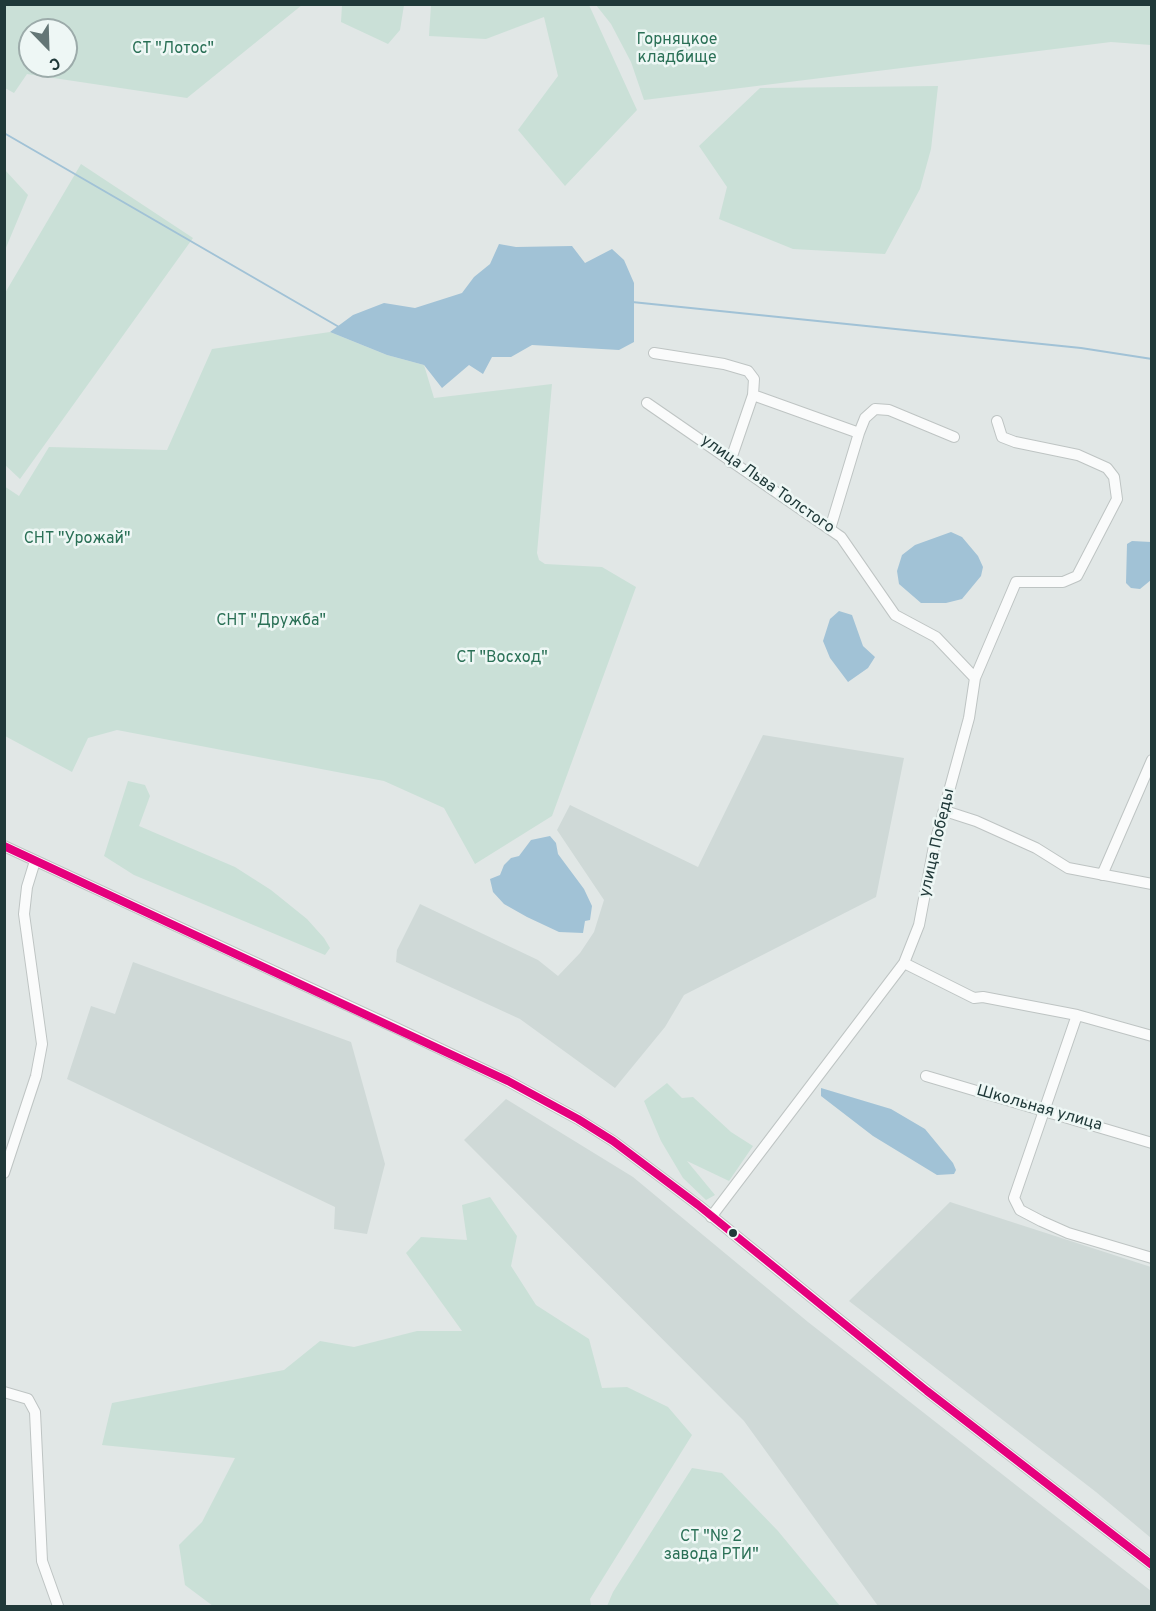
<!DOCTYPE html>
<html>
<head>
<meta charset="utf-8">
<style>
  body { margin:0 }
  #map { position:relative; width:1156px; height:1611px; overflow:hidden; background:#e1e7e6; font-family:Overpass,sans-serif }
  canvas { display:block }
  .frame { position:absolute; inset:0; border:6px solid #203939; pointer-events:none }
  .north { position:absolute; left:18px; top:18px; width:60px; height:60px; box-sizing:border-box; background:#eef7f5; border:2px solid #9cabaa; border-radius:50%; rotate:157deg; font-size:16px; font-weight:700; line-height:24px; text-align:center; color:#203939 }
  .north::after { content:''; display:block; margin:auto; width:21px; height:27px; background:#647676; clip-path:polygon(50% 0,100% 100%,50% 72%,0 100%) }
</style>
</head>
<body>
<div id="map">
<canvas width="1156" height="1611"></canvas>
<div class="frame"></div>
<div class="north">С</div>
</div>
<script>
const c = document.querySelector('canvas').getContext('2d');
c.lineJoin = 'round';
function paint(path, color) { c.fillStyle = color; c.fill(path, 'evenodd'); }
const shape = rows => new Path2D(rows.map(r => 'M' + r).join(''));
function strokePath(path, color, width, dash) { c.strokeStyle = color; c.lineWidth = width; c.lineCap = dash ? 'butt' : 'round'; c.setLineDash(dash || []); c.stroke(path); }
function write(font, color, halo, rows, align = 'center') {
  c.font = font + ' Overpass,sans-serif'; c.lineWidth = 5; c.setLineDash([]); c.textBaseline = 'middle'; c.strokeStyle = halo; c.fillStyle = color; for (const [text, x, y, turn = 0] of rows) {
    c.save(); c.translate(x, y); c.rotate((+turn || 0) * Math.PI / 180); c.textAlign = isNaN(turn) ? turn : align; if (halo) c.strokeText(text, 0, 0); c.fillText(text, 0, 0); c.restore();
  }
}
const built = shape([
  [763,735,904,758,876,897,684,995,665,1027,615,1088,520,1019,396,962,397,950,420,904,538,960,558,976,580,953,594,932,604,900,557,830,570,805,698,867],
  [133,962,351,1042,385,1164,367,1234,334,1229,335,1207,67,1079,91,1006,115,1014],
  [506,1099,633,1177,808,1322,1151,1591,1151,1606,878,1606,744,1421,464,1140],
  [950,1202,1151,1267,1151,1538,1096,1492,849,1301]
]);
const green = shape([
  [4,5,5,4,302,5,187,98,27,74,14,93,5,88],
  [30,30,66,30,66,66,30,66],
  [342,5,404,5,400,30,388,44,341,22],
  [431,5,589,5,637,110,565,186,518,130,558,76,544,17,486,39,429,36],
  [596,5,1151,5,1151,45,1111,42,644,100,631,62,611,24],
  [938,86,931,149,920,189,885,254,793,249,719,219,727,187,699,146,760,88],
  [81,164,193,238,20,479,5,465,5,293],
  [5,170,28,195,5,250],
  [330,332,387,355,424,365,434,398,552,384,537,553,539,560,545,564,602,567,636,587,552,816,475,864,444,808,384,781,117,730,88,738,72,772,5,736,4,486,19,496,49,447,167,450,212,349],
  [128,781,145,785,150,796,139,826,235,867,271,890,307,919,324,938,330,948,325,955,134,875,104,856],
  [667,1083,682,1098,693,1097,731,1132,753,1146,729,1181,687,1161,715,1195,706,1200,683,1178,661,1141,644,1101],
  [490,1197,517,1236,511,1266,536,1305,589,1339,602,1388,627,1387,668,1407,692,1435,590,1599,591,1606,213,1606,185,1585,179,1545,202,1522,235,1458,102,1445,112,1403,284,1370,320,1341,354,1347,417,1331,462,1331,406,1253,421,1237,467,1240,462,1205],
  [692,1468,722,1473,778,1531,840,1606,607,1606,613,1592]
]);
const water = shape([
  [499,244,516,247,572,246,585,263,612,249,624,260,634,283,634,342,619,350,532,345,511,357,492,357,483,374,469,365,442,388,424,365,387,355,330,332,353,315,384,303,415,308,462,293,474,277,490,264],
  [951,532,962,537,978,556,983,567,981,576,962,599,946,603,921,603,899,584,897,571,902,555,915,545],
  [1132,541,1151,542,1151,580,1140,589,1131,588,1126,583,1127,544],
  [839,611,852,615,863,646,875,657,868,668,848,682,830,658,823,641,830,619],
  [550,836,556,843,558,854,584,889,592,906,590,920,585,921,583,933,559,932,527,917,504,904,493,892,490,879,500,875,504,865,511,858,519,856,531,840],
  [821,1088,891,1109,925,1129,953,1163,956,1170,954,1174,937,1175,873,1136,821,1096]
]);
const stream = shape([
  [4,133,339,327],
  [632,302,1081,348,1152,359]
]);
const minor = shape([
  [654,353,724,364,748,371,754,379,753,395,730,462],
  [753,395,859,433,865,418,875,409,889,410,954,437],
  [647,403,841,537,895,615,936,637,975,678],
  [830,529,859,433],
  [945,811,976,821,1036,848,1068,868,1152,884],
  [4,846,396,1028,508,1081,578,1119,613,1141,698,1205,927,1391,1152,1565],
  [1102,875,1152,760],
  [904,963,974,998,983,997,1077,1015,1152,1036],
  [1077,1015,1014,1198,1020,1210,1041,1221,1068,1233,1152,1258],
  [926,1076,1152,1143],
  [4,1173,36,1076,42,1044,24,914,27,887,35,861],
  [711,1217,904,963,919,925,934,846,969,718,975,678,1016,582,1063,582,1077,576,1117,499,1114,477,1107,468,1078,455,1015,442,1002,437,997,421],
  [4,1392,28,1399,35,1412,42,1561,58,1606]
]);
const bus1 = shape([
  [4,846,508,1081,578,1119,613,1141,698,1205,927,1391,1152,1565]
]);
const markers = [
  [733,1233,5,"#203939"]
];
const parkNames = [
  ["Горняцкое",677,41],
  ["кладбище",677,59],
  ["СТ \"Лотос\"",173,50],
  ["СНТ \"Урожай\"",77,540],
  ["СНТ \"Дружба\"",271,622],
  ["СТ \"Восход\"",502,659],
  ["СТ \"№ 2",711,1538],
  ["завода РТИ\"",711,1556]
];
const streetNames = [
  ["улица Льва Толстого",767,485,35],
  ["улица Победы",938,843,-77],
  ["Школьная улица",1039,1109,16]
];
paint(built, '#cfd9d7');
paint(green, '#cae0d7');
paint(water, '#a1c2d6');
strokePath(stream, '#a1c2d6', 2);
strokePath(minor, '#bec4c3', 12);
strokePath(minor, '#fafbfb', 10);
strokePath(bus1, '#e5007d', 8);
for (const [x, y, r, color] of markers) { const dot = new Path2D(); dot.arc(x, y, r, 0, 2 * Math.PI); c.fillStyle = color; c.fill(dot); strokePath(dot, '#eef7f5', 2); }
write('16px', '#2a7056', '#eef7f5', parkNames);
write('16px', '#203939', '#eef7f5', streetNames);
</script>
</body>
</html>
